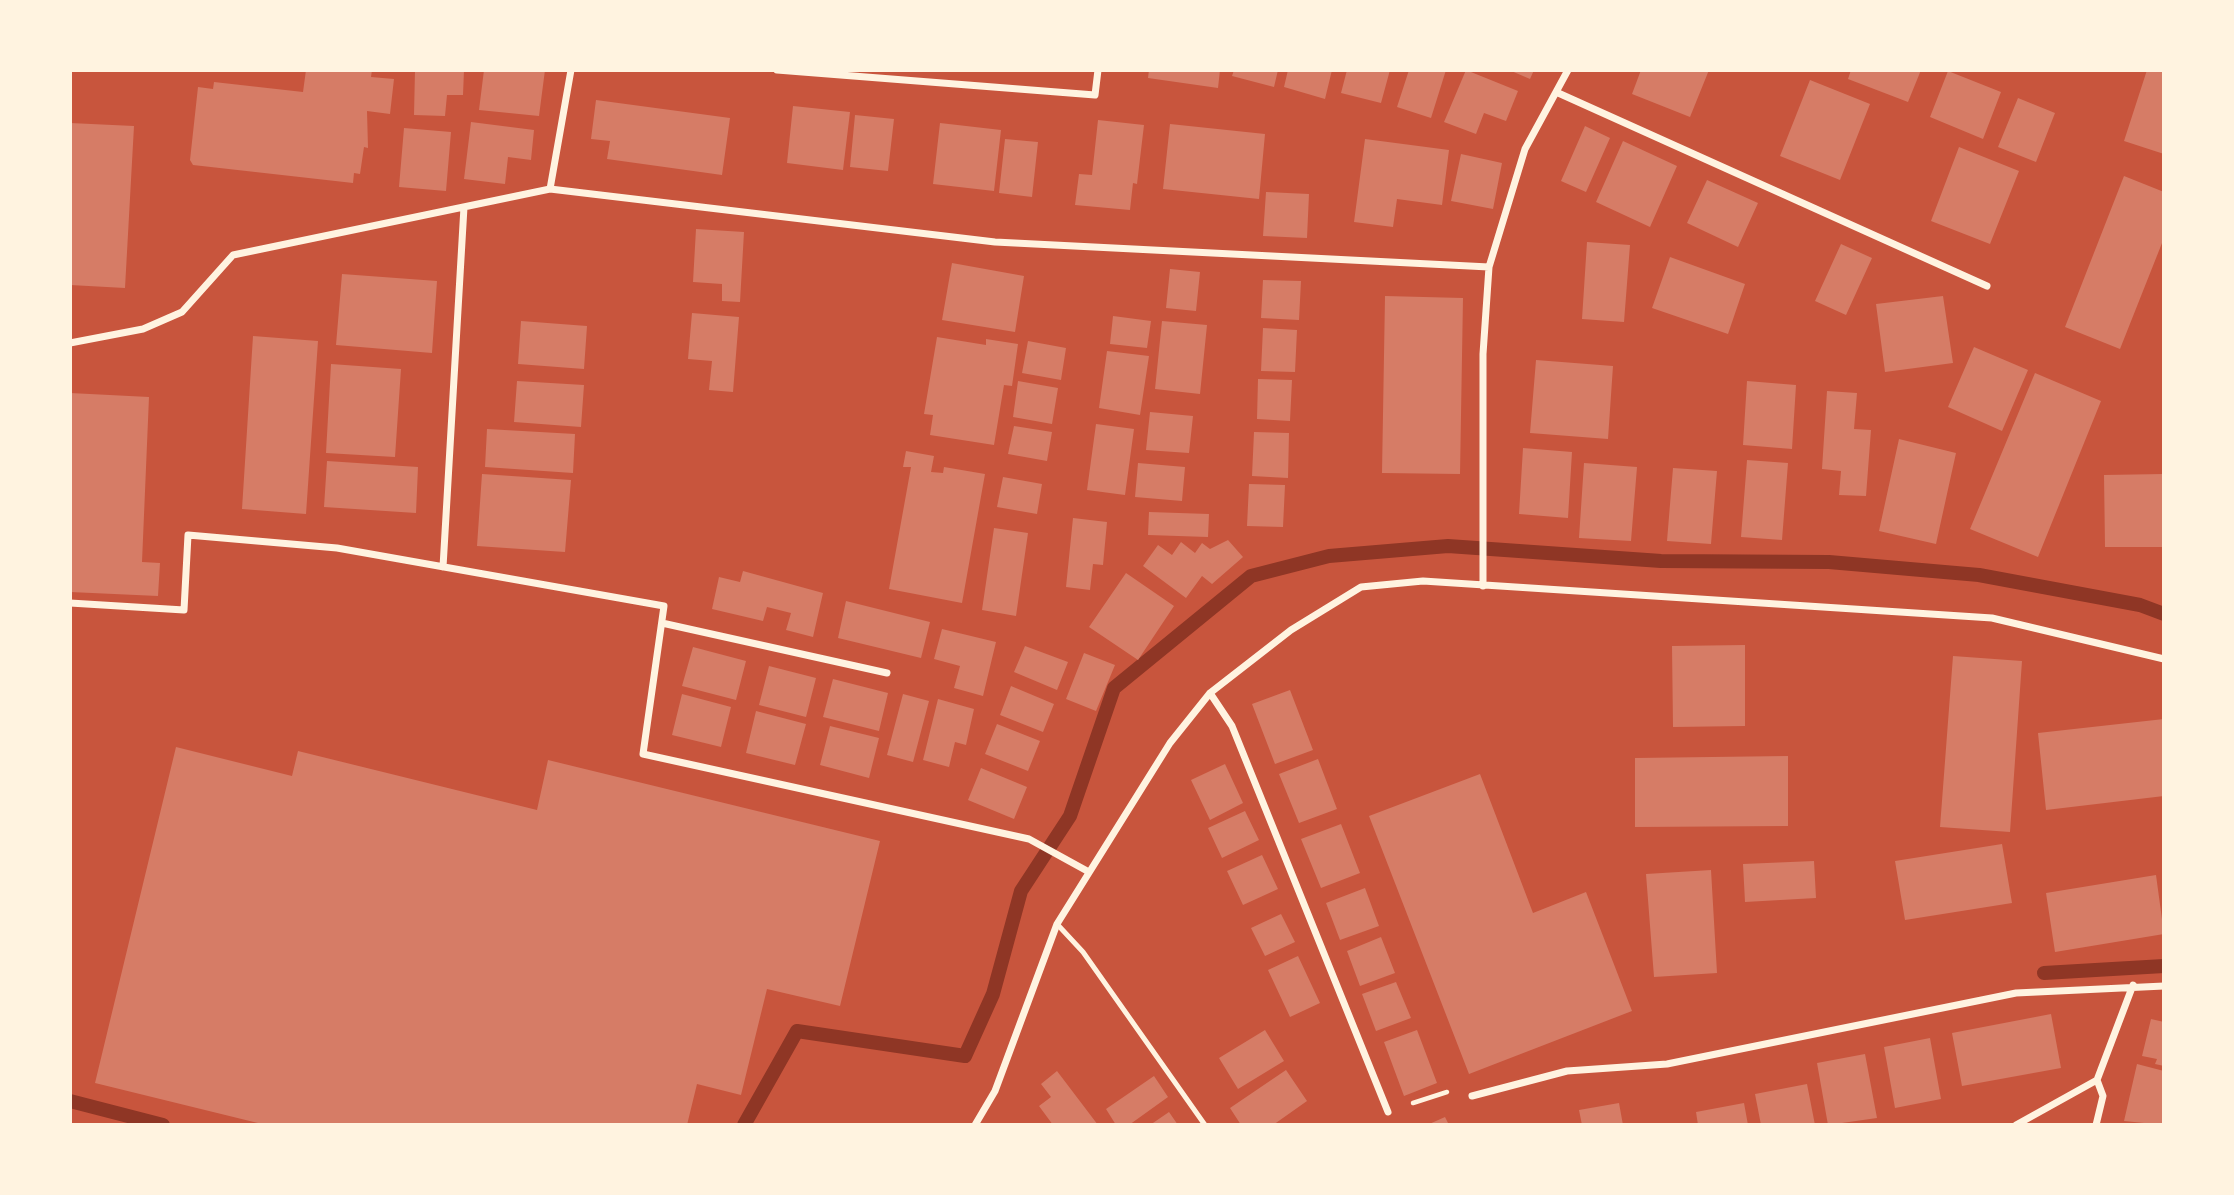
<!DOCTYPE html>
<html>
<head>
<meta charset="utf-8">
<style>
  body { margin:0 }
  #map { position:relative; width:2234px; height:1195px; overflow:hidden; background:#c8553d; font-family:"Titillium Web",sans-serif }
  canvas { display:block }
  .frame { position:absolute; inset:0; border:72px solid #fff3e0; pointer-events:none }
</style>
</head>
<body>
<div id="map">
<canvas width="2234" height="1195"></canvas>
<div class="frame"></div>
</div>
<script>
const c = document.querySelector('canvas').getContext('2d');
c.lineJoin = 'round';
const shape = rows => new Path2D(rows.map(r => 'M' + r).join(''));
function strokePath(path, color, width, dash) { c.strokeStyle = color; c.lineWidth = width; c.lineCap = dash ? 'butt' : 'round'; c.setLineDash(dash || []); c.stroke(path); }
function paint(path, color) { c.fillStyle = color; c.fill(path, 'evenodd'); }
const stream = shape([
  [2044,973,2164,966],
  [70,1101,163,1125],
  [744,1125,797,1031,965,1056,993,994,1021,891,1070,816,1114,688,1251,576,1329,556,1448,546,1661,561,1829,562,1979,575,2140,605,2164,614]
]);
const building = shape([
  [306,70,372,70,371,77,394,79,390,114,367,111,368,148,364,147,360,174,354,173,353,183,193,165,190,160,198,87,213,89,214,82,303,92],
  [415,70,464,70,463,95,447,95,445,116,414,115],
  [484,70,545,70,539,116,479,110],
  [1149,70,1220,70,1218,88,1148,78],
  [1234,70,1278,70,1274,87,1232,76],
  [1288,70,1332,70,1325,99,1284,87],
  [1347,70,1390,70,1381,103,1341,93],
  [1409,70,1446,70,1431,118,1397,107],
  [1466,70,1518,91,1506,121,1484,113,1476,134,1444,122],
  [1509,70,1534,70,1530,79],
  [1641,70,1709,70,1690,117,1632,94],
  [1851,70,1921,70,1908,102,1848,79],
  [2147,70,2164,70,2164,154,2124,141],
  [1948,71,2001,92,1983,139,1930,117],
  [1810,80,1870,104,1840,180,1780,156],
  [2018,98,2055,113,2036,162,1998,147],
  [596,100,730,118,722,175,607,159,610,141,591,139],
  [793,106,850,112,843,170,787,163],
  [855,115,894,119,888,171,850,167],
  [1098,120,1144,125,1137,184,1133,183,1130,210,1075,205,1079,174,1092,175],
  [471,122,534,130,531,160,508,157,505,184,464,179],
  [70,123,134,126,125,288,70,285],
  [940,123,1001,130,994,191,933,184],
  [1170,124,1265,134,1259,199,1163,189],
  [1585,126,1610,138,1586,192,1561,181],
  [404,128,451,132,446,191,399,187],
  [1005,139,1038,142,1032,197,999,193],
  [1365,139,1449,150,1442,205,1397,199,1393,227,1354,222],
  [1623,141,1677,166,1650,227,1596,202],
  [1959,147,2019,171,1990,244,1931,221],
  [1461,154,1502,163,1493,209,1451,201],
  [2124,176,2164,192,2164,238,2120,349,2065,327],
  [1707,180,1758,203,1738,247,1687,223],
  [1266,192,1309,194,1307,238,1263,236],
  [696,229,744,232,740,302,722,301,722,284,693,282],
  [1587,242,1630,245,1624,322,1582,319],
  [1841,244,1872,258,1846,315,1815,301],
  [1670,257,1745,284,1728,334,1652,308],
  [952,263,1024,276,1015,332,942,320],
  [1170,269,1200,272,1196,311,1166,308],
  [342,274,437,281,432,353,336,345],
  [1263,280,1301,281,1299,320,1261,318],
  [1385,296,1463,298,1460,474,1382,473],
  [1943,296,1953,363,1885,372,1876,304],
  [692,313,739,317,733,392,709,390,712,361,688,359],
  [1113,316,1151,321,1147,348,1110,344],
  [521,321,587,326,584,369,518,364],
  [1162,321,1207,325,1200,394,1155,389],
  [1263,328,1297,330,1295,372,1261,371],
  [253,336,318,341,306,514,242,509],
  [937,337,986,345,986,339,1018,344,1012,386,1004,385,994,445,930,435,933,415,924,414],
  [1028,341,1066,348,1061,380,1022,373],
  [1974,347,2028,370,2002,431,1948,407],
  [1107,351,1149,356,1140,415,1099,408],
  [1536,360,1613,366,1608,439,1530,433],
  [331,364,401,369,395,457,326,453],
  [2035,373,2101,401,2038,557,1970,529],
  [1258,379,1292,380,1290,421,1257,419],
  [517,381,584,385,581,427,514,422],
  [1018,381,1058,388,1052,424,1013,417],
  [1747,381,1796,385,1792,449,1743,445],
  [1827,391,1857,393,1854,429,1871,430,1866,496,1839,495,1841,471,1822,469],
  [70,393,149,397,142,562,160,563,158,596,70,592],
  [1150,412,1193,416,1189,453,1146,450],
  [1096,424,1134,429,1125,495,1087,490],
  [1014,426,1052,432,1047,461,1008,454],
  [487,429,575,434,573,473,485,467],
  [1254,432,1289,433,1288,478,1252,476],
  [1899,439,1956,453,1936,544,1879,531],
  [1523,448,1572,452,1568,518,1519,514],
  [906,451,934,456,931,472,943,473,944,467,985,474,962,603,889,589,911,467,903,467],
  [1747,460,1788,463,1782,540,1741,537],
  [327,461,418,467,416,513,324,507],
  [1138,463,1185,467,1182,501,1135,497],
  [1584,463,1637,467,1631,541,1579,538],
  [1673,468,1717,471,1711,544,1667,541],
  [482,474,571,480,565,552,477,546],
  [2164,474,2164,547,2105,547,2104,475],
  [1003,477,1042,484,1037,514,997,507],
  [1249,484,1285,485,1283,527,1247,526],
  [1149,512,1209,514,1208,537,1148,535],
  [1073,518,1107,522,1103,565,1093,564,1090,590,1066,587],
  [994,528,1028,533,1016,616,982,610],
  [1228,540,1243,557,1212,584,1202,576,1186,598,1143,566,1158,545,1172,555,1181,542,1195,553,1202,543,1210,549],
  [743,571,823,593,813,637,786,630,791,613,767,607,763,621,712,609,719,577,740,582],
  [1126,573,1174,606,1138,660,1089,627],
  [846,601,930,622,921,658,838,638],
  [942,629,996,642,983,696,954,688,960,666,934,659],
  [1745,645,1745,726,1673,727,1672,646],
  [1025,646,1068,662,1057,690,1014,672],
  [693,647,746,661,736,700,682,686],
  [1084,653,1115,665,1096,711,1066,699],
  [1953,656,2022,661,2010,832,1940,827],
  [769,666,816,678,806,717,759,705],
  [833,679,888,693,879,731,823,717],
  [1011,686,1054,704,1043,732,1000,715],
  [1290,690,1313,750,1275,764,1252,704],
  [682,694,731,707,721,747,672,735],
  [903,694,929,701,913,762,887,755],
  [938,699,974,709,966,745,955,742,949,767,923,760],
  [756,711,806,724,795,765,746,753],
  [2164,719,2164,796,2046,810,2038,733],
  [997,724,1040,741,1028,771,985,754],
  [830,726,879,738,869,778,820,765],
  [176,747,292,776,298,751,537,810,548,760,880,841,840,1006,767,989,741,1095,697,1084,687,1125,266,1125,95,1083],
  [1788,756,1788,826,1635,827,1635,758],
  [1318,759,1337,809,1299,823,1279,774],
  [1225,764,1243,803,1210,820,1191,780],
  [981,768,1027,787,1014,819,968,800],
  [1480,774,1533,913,1586,892,1632,1011,1469,1074,1369,816],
  [1245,811,1259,840,1222,858,1208,828],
  [1341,824,1360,873,1321,888,1301,839],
  [2002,844,2012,903,1905,920,1895,861],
  [1262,855,1278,889,1243,905,1227,871],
  [1814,861,1816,898,1745,902,1743,864],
  [1711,870,1717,973,1654,977,1646,874],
  [2156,875,2164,934,2055,952,2046,893],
  [1365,888,1379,926,1340,940,1326,903],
  [1281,914,1295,942,1265,956,1251,928],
  [1381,937,1395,973,1360,986,1347,951],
  [1298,956,1320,1003,1290,1017,1268,970],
  [1396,982,1411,1018,1376,1031,1362,994],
  [2051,1014,2061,1068,1962,1086,1952,1033],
  [2151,1019,2164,1022,2164,1066,2155,1064,2157,1059,2142,1056],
  [1265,1030,1284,1061,1238,1089,1219,1058],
  [1417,1030,1437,1083,1404,1096,1384,1042],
  [1930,1038,1941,1099,1895,1108,1884,1047],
  [1865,1054,1877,1118,1828,1125,1817,1063],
  [2137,1064,2164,1071,2164,1125,2124,1121],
  [1286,1070,1307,1101,1273,1125,1241,1125,1230,1108],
  [1057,1071,1098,1125,1053,1125,1039,1106,1051,1097,1041,1084],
  [1154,1076,1168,1097,1129,1125,1116,1125,1106,1109],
  [1807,1084,1815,1125,1761,1125,1755,1094],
  [1619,1103,1623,1125,1582,1125,1579,1110],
  [1744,1103,1748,1125,1698,1125,1696,1112],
  [1169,1112,1178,1125,1150,1125],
  [1445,1117,1449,1125,1427,1125]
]);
const path = shape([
  [1413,1103,1447,1092]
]);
const service = shape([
  [1057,924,1083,952,1205,1125]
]);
const minor = shape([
  [777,70,1095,95,1098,70],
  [1556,92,1987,286],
  [550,189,571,70],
  [70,343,143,329,182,312,233,255,550,189,995,242,1489,267],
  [443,567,464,207],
  [1483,586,1483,354,1489,267,1525,149,1568,70],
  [70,603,184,610,188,535,337,548,664,606,643,754,1029,839,1089,872],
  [662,623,887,673],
  [1210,693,1232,726,1388,1112],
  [1472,1096,1567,1071,1667,1064,2016,993,2164,986],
  [975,1125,995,1091,1057,924,1170,743,1210,693,1291,630,1361,587,1423,581,1992,618,2164,659],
  [2016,1125,2097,1080],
  [2096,1125,2103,1096,2097,1080,2133,985]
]);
strokePath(stream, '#8f3625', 14);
paint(building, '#d67c66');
strokePath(path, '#fff3e0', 4.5);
strokePath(service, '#fff3e0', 5);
strokePath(minor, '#fff3e0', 7);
</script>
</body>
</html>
